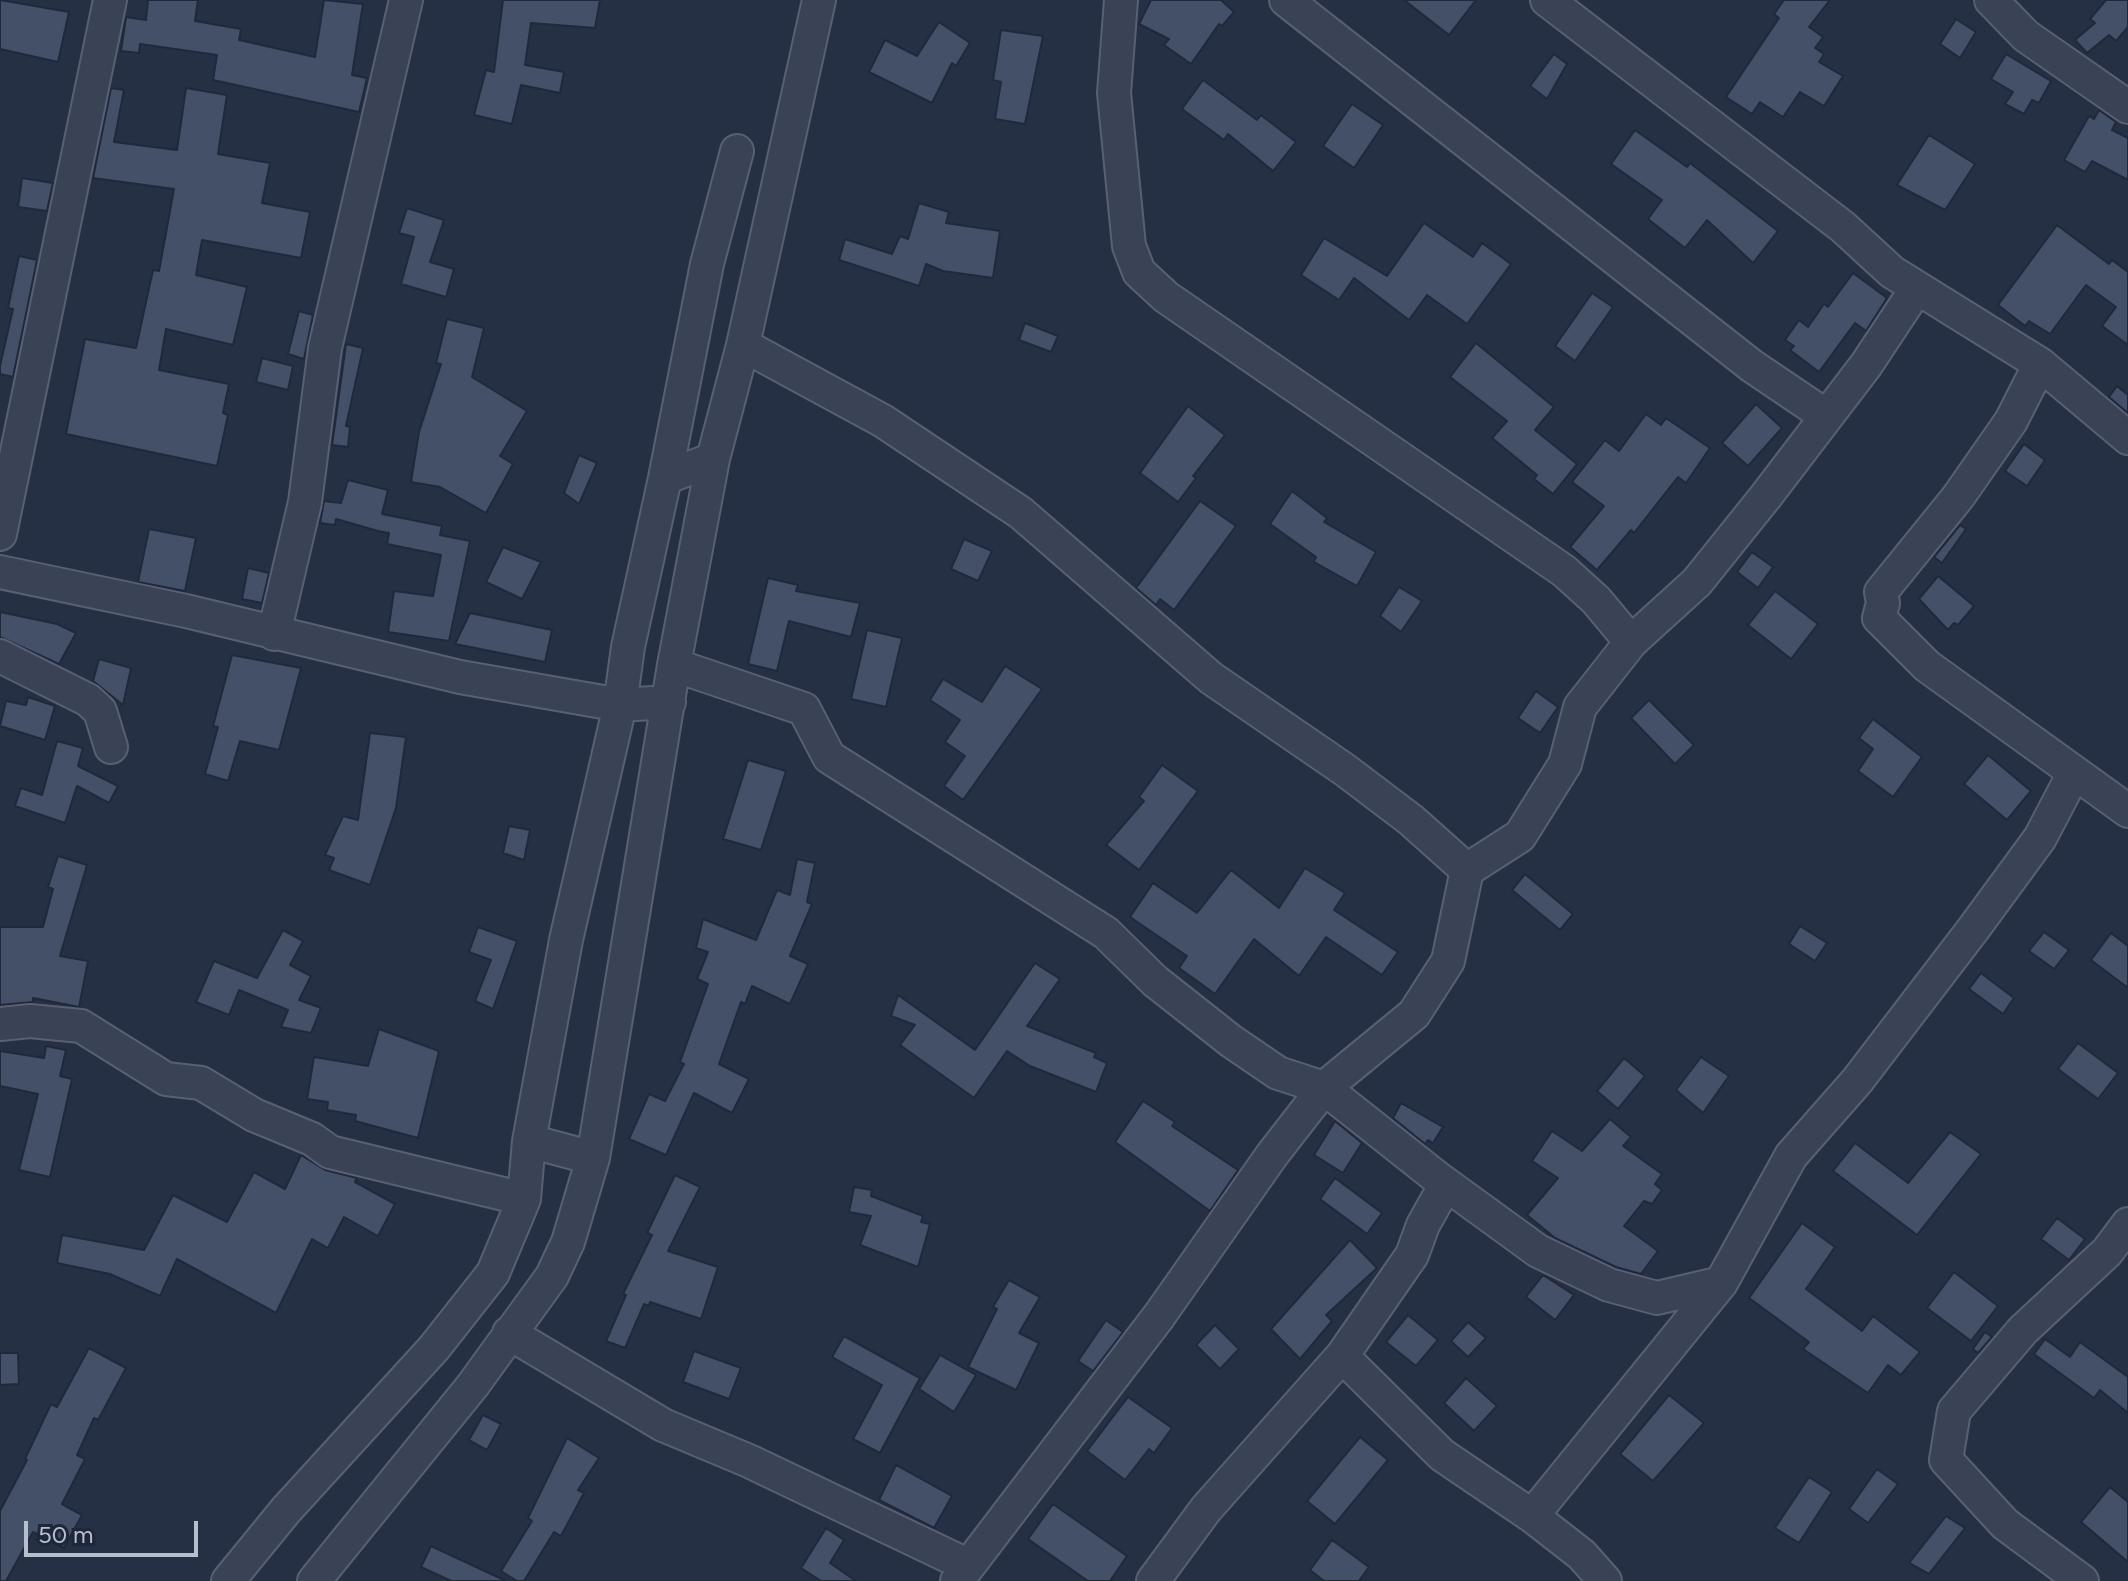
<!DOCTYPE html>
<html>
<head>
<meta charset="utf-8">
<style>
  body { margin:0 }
  #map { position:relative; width:2128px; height:1581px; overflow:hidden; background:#253045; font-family:Figtree,sans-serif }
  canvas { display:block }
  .scale { position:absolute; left:24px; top:1521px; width:174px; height:36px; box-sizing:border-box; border:4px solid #b7bece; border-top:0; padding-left:10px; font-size:24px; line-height:28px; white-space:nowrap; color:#b7bece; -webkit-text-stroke:6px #1e273a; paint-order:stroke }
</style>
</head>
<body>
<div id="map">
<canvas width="2128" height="1581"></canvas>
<div class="scale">50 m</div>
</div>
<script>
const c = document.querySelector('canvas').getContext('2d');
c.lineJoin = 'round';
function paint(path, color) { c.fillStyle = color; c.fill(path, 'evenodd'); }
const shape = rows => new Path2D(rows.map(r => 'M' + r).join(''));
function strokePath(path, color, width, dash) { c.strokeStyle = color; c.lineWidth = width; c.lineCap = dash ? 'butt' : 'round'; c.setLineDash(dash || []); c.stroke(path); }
const building = shape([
  [0,0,69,12,58,62,0,49,0,0],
  [148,0,198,0,195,21,241,29,239,40,315,57,324,0,363,4,352,75,367,78,359,112,213,80,217,55,140,44,139,53,121,51,126,17,146,20,148,0],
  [503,0,600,0,595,28,531,23,525,65,564,72,560,93,521,85,512,124,474,115,486,70,494,72,503,0],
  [1151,0,1221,0,1234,12,1222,26,1219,24,1191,64,1164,45,1169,39,1139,24,1151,0],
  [1404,0,1476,0,1449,35,1404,0],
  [1784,0,1830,0,1809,27,1823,37,1815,48,1824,54,1819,62,1843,76,1824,106,1800,92,1783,117,1760,102,1752,114,1726,97,1779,18,1774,14,1784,0],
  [2106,0,2128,0,2128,27,2116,41,2109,35,2087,53,2075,40,2095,23,2090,19,2106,0],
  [1956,19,1976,32,1960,58,1940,44,1956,19],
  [939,22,970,43,956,66,952,63,932,103,869,72,885,40,917,56,939,22],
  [1001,30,1043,36,1025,124,995,119,1001,82,993,80,1001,30],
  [1554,54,1567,64,1547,99,1530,86,1554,54],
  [2006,54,2051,81,2039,103,2032,100,2024,114,2005,104,2013,92,1991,79,2006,54],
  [1203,80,1257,120,1261,115,1296,142,1273,171,1228,134,1224,140,1182,109,1203,80],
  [111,88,124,90,114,142,177,150,186,88,227,95,218,154,270,163,262,203,310,212,301,258,202,240,196,275,247,287,233,345,166,329,159,370,229,384,223,413,228,415,217,466,66,434,85,339,136,348,153,270,159,271,174,189,93,178,111,88],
  [1352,104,1383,125,1354,168,1323,146,1352,104],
  [2099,110,2116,122,2112,130,2128,138,2128,180,2092,161,2085,172,2064,160,2089,116,2094,119,2099,110],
  [1635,130,1687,167,1690,163,1778,231,1753,263,1707,220,1685,248,1648,219,1662,200,1611,164,1635,130],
  [1929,135,1975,164,1945,210,1897,185,1929,135],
  [22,178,53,183,47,211,18,207,22,178],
  [919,203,949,212,946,223,1000,231,993,278,943,271,926,264,919,286,839,260,845,239,892,254,900,236,908,239,919,203],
  [407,208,444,220,430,262,454,269,446,297,401,284,414,237,399,233,407,208],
  [1424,223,1473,257,1482,243,1511,264,1467,324,1427,295,1409,320,1354,278,1339,300,1301,275,1324,238,1387,276,1424,223],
  [2057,225,2109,264,2112,260,2128,272,2128,345,2102,326,2116,307,2086,285,2050,334,2029,321,2025,326,1998,305,2057,225],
  [19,256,37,260,13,377,0,374,0,366,13,309,8,308,19,256],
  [1853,273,1887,298,1866,331,1855,323,1819,372,1790,350,1794,346,1785,340,1799,320,1808,327,1824,304,1828,307,1853,273],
  [1592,293,1613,307,1575,361,1555,346,1592,293],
  [299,311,313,315,304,359,288,354,299,311],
  [447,319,484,328,472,377,527,411,500,456,513,464,486,513,440,487,411,482,419,432,441,364,436,363,447,319],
  [1025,323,1058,336,1051,352,1019,340,1025,323],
  [1476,343,1554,407,1535,430,1577,464,1553,494,1534,479,1537,475,1492,438,1507,421,1450,377,1476,343],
  [346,344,363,348,346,426,350,427,348,447,332,445,346,344],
  [262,358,293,366,288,390,256,382,262,358],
  [2117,386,2128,395,2128,413,2109,397,2117,386],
  [1756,404,1782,428,1748,466,1722,443,1756,404],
  [1188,406,1225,435,1193,476,1196,478,1178,502,1140,473,1188,406],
  [1646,414,1661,425,1666,418,1710,448,1686,483,1678,477,1634,533,1631,530,1597,570,1570,547,1604,506,1572,482,1605,440,1619,451,1646,414],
  [2024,444,2045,460,2027,486,2005,471,2024,444],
  [579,455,597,463,579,504,564,493,579,455],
  [348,480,388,490,382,514,442,526,440,535,470,541,449,641,388,632,394,591,433,596,441,555,387,544,389,533,378,531,336,519,335,525,320,523,324,501,341,503,348,480],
  [1292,491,1327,518,1324,522,1376,552,1357,586,1314,562,1316,557,1270,524,1292,491],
  [1200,501,1236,526,1174,610,1160,599,1156,605,1136,588,1200,501],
  [1960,525,1966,529,1942,563,1934,557,1960,525],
  [149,529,196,538,185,591,138,582,149,529],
  [964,539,992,551,978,581,951,569,964,539],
  [503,547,541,562,522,599,486,582,503,547],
  [1752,552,1773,567,1758,588,1737,572,1752,552],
  [248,568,269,573,262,603,242,599,248,568],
  [1938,576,1974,606,1958,625,1954,623,1948,630,1919,599,1938,576],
  [768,578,798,585,796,591,860,603,851,637,789,621,777,671,748,664,768,578],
  [1399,587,1422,601,1401,632,1380,616,1399,587],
  [1775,591,1818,624,1791,659,1748,625,1775,591],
  [0,612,57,624,76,633,59,664,0,637,0,612],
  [470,613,552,630,545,662,455,644,470,613],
  [867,630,902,638,886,707,851,699,867,630],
  [232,655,301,668,279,750,240,741,228,781,205,774,218,727,213,726,232,655],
  [99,659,131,668,123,705,93,681,99,659],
  [1005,666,1042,689,963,800,944,786,965,756,945,742,960,720,930,700,943,679,982,702,1005,666],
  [1536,691,1558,707,1540,733,1518,718,1536,691],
  [28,697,55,706,45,740,0,726,6,701,26,705,28,697],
  [1649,700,1694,745,1675,764,1631,718,1649,700],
  [1873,719,1922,757,1893,797,1858,771,1873,749,1859,738,1873,719],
  [370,733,406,737,396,808,370,885,329,870,334,858,325,855,343,816,358,820,370,733],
  [57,741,83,748,78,766,118,786,109,803,77,786,65,823,15,806,21,788,42,795,57,741],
  [1988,755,2031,791,2007,820,1964,784,1988,755],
  [748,760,786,771,761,850,723,839,748,760],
  [1162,765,1198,791,1139,870,1106,845,1144,801,1139,797,1162,765],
  [509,826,530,830,524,860,503,853,509,826],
  [58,856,87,865,60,956,88,961,79,1007,33,998,33,1002,0,1005,0,927,43,927,53,889,48,887,58,856],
  [797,859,815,863,807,902,812,904,790,956,808,964,790,1004,752,986,745,1004,741,1002,719,1064,749,1079,732,1113,694,1093,666,1155,629,1139,649,1094,665,1101,684,1064,680,1062,708,984,697,979,708,952,696,948,703,919,756,940,777,890,790,895,797,859],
  [1305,868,1345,893,1334,910,1398,952,1382,975,1326,937,1299,976,1254,939,1215,994,1179,968,1187,956,1130,917,1153,883,1197,913,1231,870,1279,908,1305,868],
  [1525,874,1573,914,1560,930,1512,890,1525,874],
  [1800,926,1827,943,1815,961,1789,944,1800,926],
  [478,927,517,941,493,1009,475,1001,491,960,469,952,478,927],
  [283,930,303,941,290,965,311,976,299,1000,321,1008,311,1033,281,1027,288,1010,239,990,229,1015,196,1002,214,961,257,978,283,930],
  [2044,932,2069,950,2054,969,2029,951,2044,932],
  [2111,933,2128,946,2128,988,2091,960,2111,933],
  [1035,963,1060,979,1027,1026,1096,1053,1094,1057,1107,1063,1096,1092,1030,1066,1007,1051,974,1098,900,1045,915,1025,891,1016,898,995,975,1050,1035,963],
  [1981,973,2014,998,2003,1014,1969,989,1981,973],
  [379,1029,439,1051,418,1138,355,1121,356,1115,327,1110,328,1102,307,1099,314,1057,368,1066,379,1029],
  [2078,1043,2118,1073,2098,1099,2058,1069,2078,1043],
  [46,1046,66,1050,60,1076,72,1079,50,1177,19,1170,38,1094,0,1086,0,1051,44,1058,46,1046],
  [1701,1057,1729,1076,1703,1113,1676,1090,1701,1057],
  [1624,1058,1645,1076,1618,1109,1597,1091,1624,1058],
  [1143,1101,1175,1122,1172,1126,1238,1170,1210,1211,1115,1142,1143,1101],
  [1401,1103,1443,1127,1433,1143,1428,1140,1425,1144,1393,1118,1401,1103],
  [1610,1119,1631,1137,1623,1146,1662,1174,1655,1184,1662,1190,1652,1204,1644,1201,1624,1226,1658,1251,1641,1274,1616,1267,1555,1238,1527,1215,1558,1178,1532,1161,1552,1131,1582,1151,1610,1119],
  [1335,1121,1362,1143,1343,1173,1314,1155,1335,1121],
  [1950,1132,1981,1154,1917,1235,1833,1171,1855,1143,1908,1183,1950,1132],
  [301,1155,325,1170,357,1178,355,1182,395,1204,378,1236,344,1217,328,1248,312,1239,276,1313,177,1259,160,1296,110,1274,57,1263,62,1235,144,1250,173,1195,227,1222,254,1172,285,1189,301,1155],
  [675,1175,700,1187,668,1251,718,1267,701,1319,650,1302,649,1306,644,1304,625,1348,606,1341,626,1295,623,1294,652,1235,647,1233,675,1175],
  [1335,1178,1382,1213,1367,1234,1320,1199,1335,1178],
  [854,1187,872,1190,871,1196,923,1216,921,1222,930,1224,918,1267,860,1245,871,1216,849,1212,854,1187],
  [2057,1218,2085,1239,2069,1260,2041,1239,2057,1218],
  [1802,1223,1835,1247,1806,1289,1862,1331,1873,1316,1920,1352,1901,1375,1888,1365,1868,1393,1803,1349,1809,1342,1749,1298,1802,1223],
  [1350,1240,1377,1268,1326,1315,1332,1321,1300,1359,1271,1329,1350,1240],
  [1954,1272,1998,1306,1971,1341,1927,1308,1954,1272],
  [1543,1275,1574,1295,1555,1320,1526,1297,1543,1275],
  [1009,1280,1040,1297,1019,1333,1039,1343,1016,1390,968,1367,997,1309,993,1307,1009,1280],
  [1408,1315,1438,1340,1416,1366,1386,1342,1408,1315],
  [1106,1320,1123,1332,1093,1371,1078,1361,1106,1320],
  [1468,1322,1486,1338,1468,1357,1451,1341,1468,1322],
  [1215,1325,1239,1349,1220,1369,1196,1345,1215,1325],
  [1985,1332,1992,1337,1978,1353,1973,1349,1985,1332],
  [844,1336,920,1378,880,1453,853,1439,882,1385,832,1357,844,1336],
  [2045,1339,2070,1357,2080,1342,2128,1377,2128,1413,2100,1390,2094,1398,2034,1354,2045,1339],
  [89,1348,126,1368,98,1420,94,1418,77,1455,85,1459,62,1504,82,1515,64,1548,33,1532,6,1581,0,1581,0,1511,27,1460,25,1459,51,1404,57,1407,89,1348],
  [694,1351,741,1368,729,1399,683,1382,694,1351],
  [0,1353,18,1353,19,1384,0,1385,0,1353],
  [940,1355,976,1375,954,1412,919,1389,940,1355],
  [1466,1378,1497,1406,1474,1431,1444,1403,1466,1378],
  [1669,1395,1704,1423,1653,1481,1620,1454,1669,1395],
  [1128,1397,1172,1428,1154,1453,1149,1449,1125,1480,1087,1451,1128,1397],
  [483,1415,501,1424,487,1450,469,1440,483,1415],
  [1360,1437,1388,1460,1335,1524,1307,1501,1360,1437],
  [567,1438,599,1458,578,1490,584,1493,561,1536,554,1532,524,1581,517,1581,501,1571,532,1521,528,1518,567,1438],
  [896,1465,952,1496,934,1528,879,1500,896,1465],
  [1877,1469,1898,1484,1868,1523,1849,1509,1877,1469],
  [1809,1477,1832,1492,1799,1543,1775,1528,1809,1477],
  [2110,1487,2128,1502,2128,1562,2081,1522,2110,1487],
  [1053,1504,1127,1556,1110,1581,1088,1581,1028,1539,1053,1504],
  [1946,1516,1965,1528,1929,1574,1909,1563,1946,1516],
  [826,1528,844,1540,830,1563,856,1581,821,1581,801,1568,826,1528],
  [1332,1540,1369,1567,1359,1581,1324,1581,1310,1570,1332,1540],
  [431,1546,506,1581,451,1581,421,1567,431,1546]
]);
const minor = shape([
  [1121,0,1114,93,1129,246,1139,272,1166,297,1564,571,1596,600,1631,642],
  [1286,0,1752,366,1826,416],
  [1547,0,1843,227,1892,272,2040,364,2128,438],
  [1991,0,2026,36,2128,107],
  [743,345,883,421,1021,513,1211,678,1345,770,1411,820,1467,870],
  [2040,364,2011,421,1958,497,1881,592,1883,603,1879,618,1927,666,2128,811],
  [665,478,707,264,737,151],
  [0,534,110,0],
  [0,572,186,611,460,677,620,705,669,702],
  [274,634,305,502,325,348,406,0],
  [0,656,88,700,100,711,111,747],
  [674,665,804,709,829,757,1106,933,1155,981,1231,1041,1278,1073,1324,1088,1439,1179,1538,1251,1609,1285,1657,1298,1721,1283],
  [0,1024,30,1021,81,1026,166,1079,201,1083,254,1115,312,1139,330,1152,524,1199,529,1141],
  [593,1158,529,1141,566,940,620,705,628,647,665,478,713,459],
  [509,1333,663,1425,749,1461,967,1565],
  [1342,1356,1442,1455,1532,1516,1582,1555,1605,1581],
  [1532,1516,1721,1283,1791,1156,1857,1081,1974,928,2040,838,2074,773],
  [228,1581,286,1510,434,1348,493,1273,524,1199],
  [314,1581,473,1385,552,1276,568,1242,593,1158,674,665,713,459,743,345,819,0],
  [957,1581,1159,1316,1272,1155,1324,1088,1414,1014,1448,961,1467,870,1520,836,1565,764,1580,707,1631,642,1697,582,1766,496,1866,365,1917,288],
  [1153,1581,1206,1509,1342,1356,1412,1255,1423,1225,1446,1184],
  [2082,1581,2005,1524,1946,1460,1954,1411,2023,1330,2107,1252,2128,1224]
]);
paint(building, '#444f68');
strokePath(building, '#20293c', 2);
strokePath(minor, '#586072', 36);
strokePath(minor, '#3a4255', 32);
</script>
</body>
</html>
